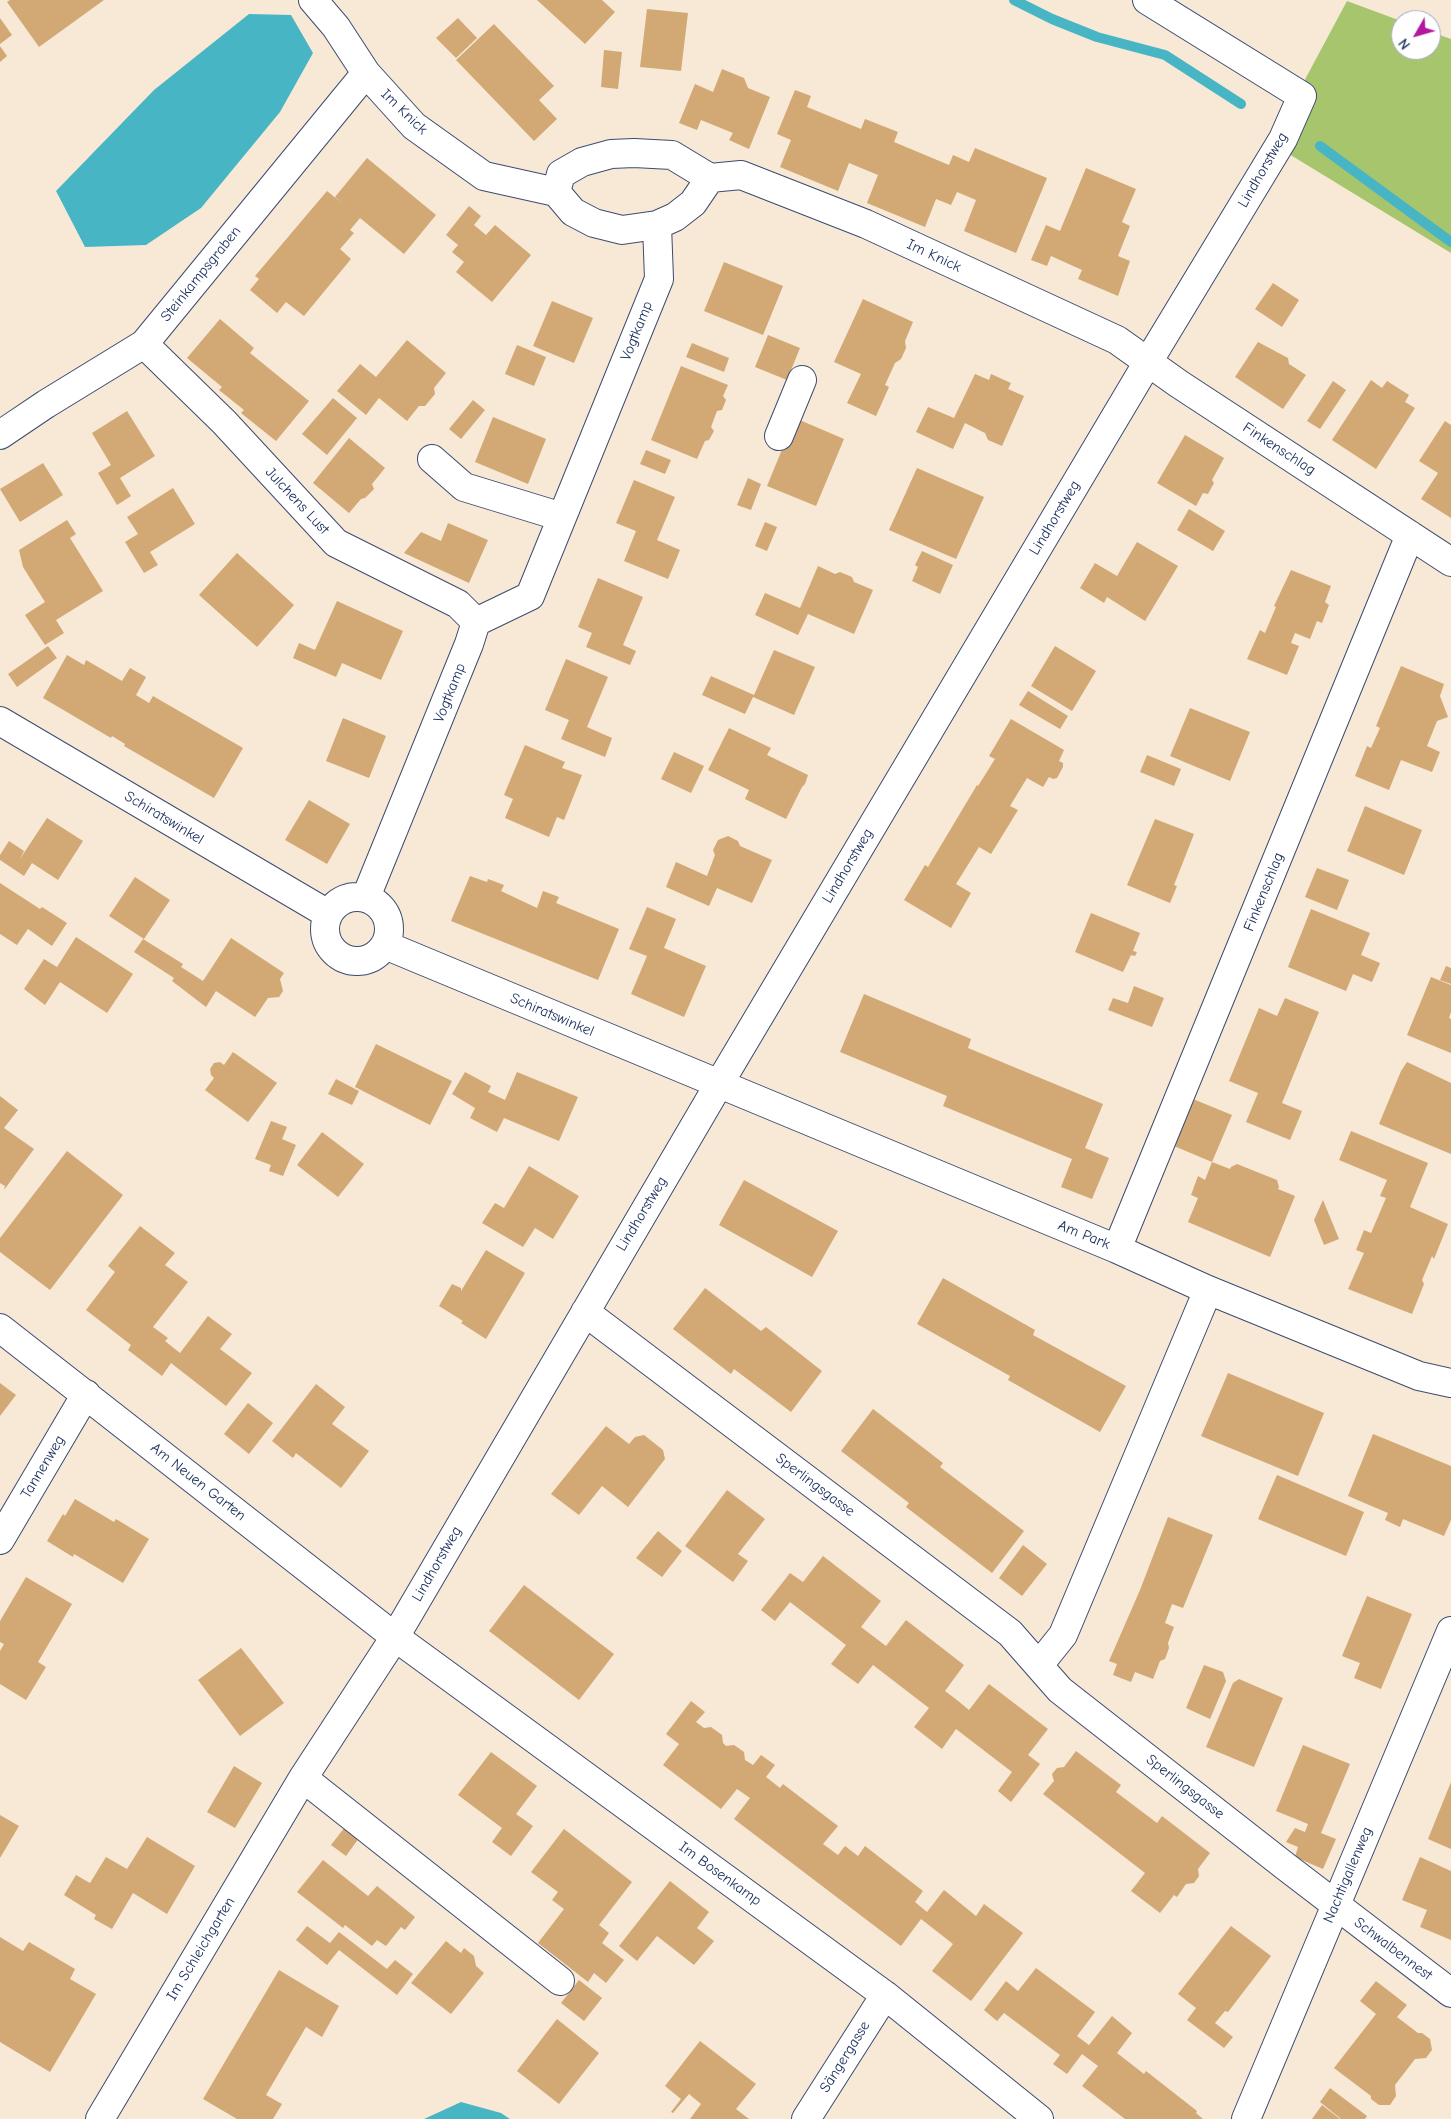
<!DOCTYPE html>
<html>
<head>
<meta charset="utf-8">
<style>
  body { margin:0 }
  #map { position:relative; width:1451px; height:2119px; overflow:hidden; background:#f7e9d6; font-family:"Comic Neue",sans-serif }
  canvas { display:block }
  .north { position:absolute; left:1391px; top:10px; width:50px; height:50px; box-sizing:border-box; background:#fff; border:1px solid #a4acbf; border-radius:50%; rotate:232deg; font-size:14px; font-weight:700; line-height:20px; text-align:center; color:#1b2f5e }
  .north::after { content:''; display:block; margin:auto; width:18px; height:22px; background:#b5179e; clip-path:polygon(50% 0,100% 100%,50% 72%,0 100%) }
</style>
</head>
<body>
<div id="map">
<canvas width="1451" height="2119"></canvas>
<div class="north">N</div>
</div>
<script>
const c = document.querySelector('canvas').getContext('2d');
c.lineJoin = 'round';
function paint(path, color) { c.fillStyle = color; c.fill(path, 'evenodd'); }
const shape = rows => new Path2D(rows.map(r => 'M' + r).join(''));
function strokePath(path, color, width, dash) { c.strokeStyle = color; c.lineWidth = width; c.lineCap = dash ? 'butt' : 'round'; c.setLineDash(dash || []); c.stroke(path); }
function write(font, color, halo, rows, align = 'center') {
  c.font = font + ' "Comic Neue",sans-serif'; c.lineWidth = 4; c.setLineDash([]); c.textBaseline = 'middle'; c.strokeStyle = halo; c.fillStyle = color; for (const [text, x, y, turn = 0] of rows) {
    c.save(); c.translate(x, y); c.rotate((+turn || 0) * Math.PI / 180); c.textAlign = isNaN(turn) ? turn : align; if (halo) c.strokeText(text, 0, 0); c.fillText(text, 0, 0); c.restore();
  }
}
const green = shape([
  [1347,1,1401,21,1401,50,1431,50,1431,32,1451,39,1451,253,1271,143]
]);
const water = shape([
  [249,14,291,15,313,53,280,112,201,208,146,245,85,247,56,191,154,90],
  [461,2102,501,2113,510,2119,424,2119]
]);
const stream = shape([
  [1014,0,1052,19,1097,37,1165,55,1241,104],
  [1320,146,1451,242]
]);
const building = shape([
  [10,0,104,0,39,47,7,2],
  [537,0,602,0,615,12,585,44],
  [647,9,688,13,681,71,640,67],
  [0,18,12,35,0,44],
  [458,18,477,38,456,58,436,38],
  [494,24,554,86,539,100,557,119,534,141,456,60],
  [0,46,7,56,0,62],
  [604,50,622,52,618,89,601,87],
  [722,69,744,78,748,88,770,97,749,149,729,140,733,133,701,120,697,130,679,123,695,84,713,92],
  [795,90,811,96,807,107,861,129,865,119,898,132,894,142,949,165,953,155,969,162,975,148,1047,178,1016,253,964,231,976,200,957,192,951,205,936,199,925,227,867,203,878,175,849,163,838,191,780,167,791,140,777,134],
  [367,158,436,215,404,254,360,218,350,230,354,233,340,249,351,259,304,316,286,302,277,313,250,290,259,279,255,276,327,191,343,204,335,197],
  [1086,168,1136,189,1122,222,1130,226,1118,256,1130,261,1118,296,1078,279,1082,270,1051,256,1047,266,1031,260,1046,225,1060,231],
  [469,206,481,216,474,225,486,235,495,225,531,255,492,302,456,272,464,262,452,252,458,245,446,235],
  [724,262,783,286,763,335,704,311],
  [1273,283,1299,300,1282,327,1255,309],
  [863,299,913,322,905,341,906,348,901,359,895,363,885,385,889,387,876,416,847,403,861,374,834,362],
  [552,301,593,318,574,363,533,346],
  [220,319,254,348,250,353,309,401,276,441,241,413,244,410,219,390,222,387,187,358],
  [768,335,800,348,787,380,755,367],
  [407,340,446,373,434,388,435,394,425,406,419,406,407,421,379,398,366,415,337,391,360,364,376,377],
  [1258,342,1288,358,1289,364,1306,375,1283,409,1235,377],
  [692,343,729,358,724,372,686,357],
  [517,345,546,357,534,386,505,374],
  [681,366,728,385,723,396,726,400,722,410,717,411,711,427,714,431,709,440,705,441,697,459,651,440],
  [975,374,989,380,991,374,1011,383,1008,389,1024,396,1002,446,988,440,985,433,965,423,953,449,916,432,928,407,954,418],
  [1371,380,1382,388,1387,381,1409,395,1405,402,1415,408,1376,469,1332,440],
  [1333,381,1346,390,1320,429,1307,421],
  [333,398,357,418,327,455,302,434],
  [473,400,485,410,461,439,449,429],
  [127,411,155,456,120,478,131,496,117,505,98,473,111,465,92,433],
  [493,417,546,439,528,484,475,462],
  [795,418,844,439,816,506,767,486],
  [1445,421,1451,425,1451,518,1421,499,1438,473,1419,461],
  [1185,435,1224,458,1212,480,1214,483,1208,494,1203,493,1196,506,1157,483],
  [349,438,385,468,372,484,374,489,365,498,361,499,349,513,313,483],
  [646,450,671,460,665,474,640,464],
  [43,463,63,495,20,522,0,489],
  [917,468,984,497,956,559,889,530],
  [748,478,761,484,751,510,737,505],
  [634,480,675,497,657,540,680,550,668,579,624,561,636,531,616,523],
  [173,488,195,524,150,552,158,565,144,573,125,542,138,534,127,517],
  [1189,509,1225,531,1213,551,1177,530],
  [67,520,76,534,70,538,103,591,56,620,64,633,45,645,25,615,45,602,23,567,19,550],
  [765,522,777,527,767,551,755,546],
  [448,523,488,540,469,583,404,553,421,532,441,541],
  [1137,542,1178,566,1145,621,1107,597,1104,603,1080,588,1095,563,1117,576],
  [922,551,953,565,940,594,912,581,918,567,915,565],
  [237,553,294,605,257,647,199,595],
  [818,566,835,574,840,572,852,577,854,582,873,590,854,634,808,614,798,635,755,615,765,593,800,608],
  [1291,570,1331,586,1325,602,1329,605,1322,623,1317,621,1310,639,1295,633,1291,643,1299,646,1287,675,1247,659,1260,630,1265,633,1276,607,1274,606],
  [598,578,643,597,623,645,636,651,630,665,586,647,592,633,578,627],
  [337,601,403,631,381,680,342,663,336,677,293,658,299,643,315,650],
  [48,646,57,658,17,687,8,674],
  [1055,646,1096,671,1072,711,1031,686],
  [774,650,815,667,794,715,753,697,745,714,702,695,711,676,754,695],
  [67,655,84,665,86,660,122,681,130,668,146,677,136,695,149,703,153,696,243,748,214,798,124,746,125,744,112,736,111,738,43,698],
  [566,659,608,677,587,727,612,738,605,757,561,739,569,720,545,710],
  [1401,666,1444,684,1440,696,1448,717,1437,721,1427,746,1440,752,1432,772,1401,760,1389,790,1355,776,1367,746,1371,748,1380,728,1376,726],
  [1028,691,1068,716,1060,729,1019,705],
  [1190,708,1250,732,1230,781,1170,756],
  [343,718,386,736,369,778,326,761],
  [1011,719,1064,750,1059,761,1063,763,1063,767,1057,778,1053,779,1049,777,1043,787,1027,778,1010,806,1018,810,991,854,979,847,956,884,971,893,951,928,904,900,925,865,928,867,977,785,978,786,995,759,989,756],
  [729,728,771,748,767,755,808,775,805,784,802,787,786,819,745,799,749,790,708,770],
  [525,745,565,762,562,768,582,775,564,820,557,817,549,837,505,818,513,799,504,795],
  [674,752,704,766,691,793,661,779],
  [1147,755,1181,769,1174,786,1140,772],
  [309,800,350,824,327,864,285,840],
  [1365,806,1422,830,1404,875,1347,851],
  [47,818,83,841,58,880,32,863,24,876,0,860,0,855,9,841,24,851,20,859],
  [1155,819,1194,834,1174,885,1177,886,1170,903,1127,885],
  [728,836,738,841,740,846,772,860,752,903,717,888,709,906,666,887,676,862,707,876,715,855,713,850,718,840],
  [1317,868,1349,880,1337,910,1305,897],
  [470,876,487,882,488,879,504,885,501,891,537,908,543,891,559,897,556,903,619,929,598,980,451,921],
  [135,877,170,900,144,939,109,916],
  [0,883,40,909,42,907,67,923,52,946,28,929,17,945,0,934],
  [647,907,676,919,664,948,706,966,684,1017,631,994,647,956,629,949],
  [1311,909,1370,933,1361,955,1380,963,1372,982,1353,974,1346,991,1288,967],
  [1091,913,1140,933,1133,951,1137,952,1135,956,1131,955,1123,972,1075,952],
  [76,937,133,974,107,1013,60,982,45,1005,24,989,44,959,57,967],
  [231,938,284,973,280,979,283,991,279,997,268,998,255,1017,216,991,206,1007,172,981,174,978,134,952,143,939,183,964,181,967,203,981],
  [1446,966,1451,968,1451,984,1440,980],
  [1431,977,1451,985,1451,1012,1449,1018,1451,1019,1451,1053,1407,1035],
  [1134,986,1164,998,1152,1027,1108,1010,1113,998,1128,1003],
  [864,994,971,1039,968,1048,1103,1104,1085,1148,1109,1158,1092,1199,1061,1187,1072,1159,943,1106,947,1096,840,1052],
  [1285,998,1319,1012,1282,1103,1302,1111,1290,1140,1246,1122,1258,1093,1229,1081,1259,1008,1277,1016],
  [376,1044,452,1081,430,1125,355,1087],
  [233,1052,277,1083,248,1122,205,1090,214,1078,211,1075,210,1069,214,1063,220,1062,224,1065],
  [1407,1062,1451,1083,1451,1154,1379,1124,1401,1071],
  [465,1072,491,1086,488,1092,505,1100,517,1072,578,1097,559,1141,504,1118,497,1132,470,1118,475,1108,452,1094],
  [336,1079,359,1091,352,1105,328,1094],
  [0,1096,18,1110,4,1128,34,1149,4,1190,5,1186,0,1183],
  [1193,1099,1232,1115,1212,1162,1174,1146],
  [271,1121,287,1127,282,1139,296,1145,283,1176,269,1171,271,1165,255,1159],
  [1351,1131,1428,1163,1410,1207,1448,1224,1434,1259,1432,1256,1422,1280,1424,1284,1412,1314,1348,1289,1364,1253,1356,1250,1364,1230,1371,1233,1386,1198,1380,1196,1387,1180,1339,1160],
  [322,1132,364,1164,338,1197,297,1165],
  [67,1151,123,1195,50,1290,0,1252,0,1238],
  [1212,1162,1230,1169,1231,1167,1237,1164,1277,1180,1279,1187,1278,1189,1295,1196,1270,1257,1188,1222,1198,1198,1191,1195,1198,1176,1205,1180],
  [529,1166,579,1196,553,1239,535,1228,523,1247,482,1223,495,1203,504,1208],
  [744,1180,838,1231,812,1277,719,1225],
  [1323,1200,1339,1239,1324,1245,1314,1220],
  [140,1226,175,1253,165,1265,188,1282,153,1327,168,1338,165,1341,180,1353,208,1316,232,1334,220,1349,252,1373,226,1406,171,1363,162,1376,128,1350,131,1345,86,1310,115,1272,108,1266],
  [486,1250,525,1273,486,1339,461,1323,463,1321,439,1306,452,1284,461,1288,461,1291],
  [943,1278,1035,1330,1033,1335,1126,1386,1100,1432,1008,1380,1010,1376,917,1324],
  [705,1288,761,1331,766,1327,822,1371,791,1412,734,1369,731,1374,673,1329],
  [1228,1373,1324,1413,1298,1476,1201,1436],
  [0,1383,16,1395,0,1416],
  [316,1384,345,1407,332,1424,369,1451,341,1488,296,1453,293,1458,272,1441],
  [248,1403,273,1423,249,1454,224,1434],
  [873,1409,943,1463,940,1467,1024,1531,992,1573,906,1507,909,1503,841,1451],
  [606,1426,629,1444,635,1437,644,1435,663,1450,665,1459,628,1507,602,1486,579,1515,551,1494],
  [1373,1434,1451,1466,1451,1520,1444,1536,1403,1519,1400,1527,1385,1520,1388,1513,1348,1496],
  [1277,1475,1364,1512,1346,1556,1258,1519],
  [727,1490,765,1519,738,1554,748,1561,733,1582,685,1546],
  [75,1499,114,1522,116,1519,149,1539,123,1583,74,1554,73,1557,47,1541,63,1514,65,1516],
  [1168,1517,1213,1535,1183,1608,1172,1604,1165,1623,1174,1627,1168,1643,1169,1648,1165,1659,1160,1661,1153,1679,1135,1672,1131,1682,1113,1675,1117,1664,1109,1661,1140,1590],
  [658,1531,682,1551,662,1577,636,1558],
  [1023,1545,1047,1564,1022,1596,999,1578],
  [823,1556,881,1601,861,1627,886,1646,906,1620,964,1665,945,1691,957,1700,969,1710,989,1684,1048,1729,1028,1755,1040,1764,1011,1802,998,1791,1012,1772,956,1729,942,1749,914,1727,929,1708,873,1665,858,1684,831,1664,846,1645,790,1602,775,1621,761,1610,790,1573,803,1582],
  [26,1577,72,1604,38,1662,46,1667,26,1700,0,1684,0,1651,4,1644,0,1642,0,1621],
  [524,1585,614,1654,579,1700,489,1631],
  [1367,1596,1412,1614,1381,1689,1354,1678,1360,1663,1342,1656],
  [241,1648,284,1703,240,1736,198,1680],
  [1204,1665,1223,1672,1226,1681,1210,1719,1186,1708],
  [1239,1679,1283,1698,1254,1767,1206,1747,1233,1683],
  [691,1701,705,1712,696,1722,704,1728,711,1727,722,1735,723,1743,726,1746,734,1745,744,1752,745,1760,753,1765,761,1755,775,1765,766,1777,780,1788,783,1784,838,1826,823,1844,838,1855,845,1846,858,1856,865,1846,923,1891,915,1902,927,1912,944,1890,976,1916,984,1904,1023,1933,971,2001,932,1971,953,1944,921,1919,901,1946,734,1819,750,1798,737,1789,721,1809,663,1765,679,1744,666,1734],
  [1303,1745,1350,1764,1321,1833,1336,1839,1323,1869,1295,1857,1298,1847,1286,1842,1295,1828,1305,1832,1308,1824,1276,1811],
  [1076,1751,1121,1785,1116,1792,1157,1823,1162,1816,1210,1853,1198,1869,1199,1876,1194,1883,1186,1884,1177,1897,1174,1895,1160,1913,1131,1891,1145,1873,1043,1794,1054,1781,1052,1774,1057,1768,1064,1767],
  [491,1752,537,1786,516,1814,533,1826,511,1856,492,1842,502,1828,458,1795],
  [234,1766,262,1783,235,1828,207,1812],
  [1451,1782,1451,1849,1428,1839],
  [0,1815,19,1826,0,1858],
  [345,1827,359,1838,346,1856,331,1845],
  [564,1829,632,1882,599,1925,609,1933,602,1943,624,1960,606,1983,594,1973,588,1982,538,1943,564,1909,552,1900,558,1892,531,1872],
  [147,1837,195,1866,167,1914,133,1893,112,1929,94,1919,96,1915,64,1895,76,1875,90,1883,106,1857,127,1869],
  [1420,1857,1451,1871,1451,1940,1420,1927,1427,1910,1402,1900],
  [323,1860,368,1896,377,1886,415,1917,405,1930,401,1927,386,1946,377,1940,372,1946,345,1925,343,1928,297,1892],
  [670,1881,709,1912,697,1928,714,1941,694,1965,657,1936,637,1961,619,1946],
  [307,1926,330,1943,339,1932,387,1969,395,1960,413,1974,397,1995,339,1950,327,1965,296,1940],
  [1231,1926,1271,1956,1228,2012,1225,2011,1215,2023,1233,2037,1224,2048,1187,2020,1196,2008,1178,1994],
  [0,1937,23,1951,29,1942,75,1969,70,1979,96,1994,50,2072,0,2042],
  [446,1941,461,1953,464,1948,474,1956,476,1966,484,1973,451,2014,411,1983],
  [1036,1968,1095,2012,1077,2036,1089,2045,1112,2016,1132,2033,1117,2053,1144,2074,1146,2071,1197,2111,1196,2113,1203,2119,1125,2119,1082,2086,1098,2066,1082,2054,1067,2074,1053,2064,1060,2055,1004,2013,997,2021,984,2010,1006,1981,1018,1991],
  [279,1970,339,2006,322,2037,306,2027,266,2095,282,2104,273,2119,237,2119,203,2099],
  [579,1980,602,1998,584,2021,561,2003],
  [1376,1981,1407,2005,1397,2017,1418,2033,1422,2033,1430,2039,1432,2050,1426,2058,1415,2059,1395,2085,1396,2096,1390,2105,1379,2105,1371,2099,1371,2096,1334,2068,1376,2014,1360,2001],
  [557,2019,599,2053,559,2104,517,2071],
  [700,2041,756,2084,736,2109,749,2119,690,2119,701,2104,689,2094,673,2113,671,2112,681,2099,665,2086],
  [1330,2088,1367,2116,1365,2119,1341,2119,1320,2102],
  [1322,2105,1340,2119,1312,2119]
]);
const minor = shape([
  [313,0,336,27,366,73,414,126,484,176,556,192,561,174,582,162,611,154,634,153,672,155,710,178],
  [556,192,573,212,594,223,622,230,657,225,675,217,693,203,710,178,741,175,866,224,1117,340,1179,384,1451,562],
  [144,344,224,422,336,543,458,604,476,622],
  [0,435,46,404,144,344,366,73],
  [779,436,802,380],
  [432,459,464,487,562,517],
  [0,721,328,914],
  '325 929a32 32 0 1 1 64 0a32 32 0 1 1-64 0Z',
  [366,897,469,644,476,622,530,596,659,279,657,225],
  [385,945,1117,1249,1208,1290,1419,1376,1451,1383],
  [1117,1249,1410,535],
  [585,1312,1010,1633,1060,1690,1285,1866,1451,1993],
  [0,1328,395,1637,885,1995,1039,2119],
  [0,1540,86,1394],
  [1039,1665,1063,1635,1208,1290],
  [303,1778,560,1981],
  [100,2119,303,1778,395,1637,719,1084,1148,362,1283,139,1302,96,1147,0],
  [806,2119,885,1995],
  [1246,2119,1451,1631]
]);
const streetNames = [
  ["Im Knick",404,112,44],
  ["Lindhorstweg",1263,170,-60],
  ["Im Knick",934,256,25],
  ["Steinkampsgraben",201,274,-51],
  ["Vogtkamp",637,331,-68],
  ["Finkenschlag",1279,449,33],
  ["Julchens Lust",297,501,47],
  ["Lindhorstweg",1055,518,-59],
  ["Vogtkamp",450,693,-68],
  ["Schiratswinkel",164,818,31],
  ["Lindhorstweg",848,866,-59],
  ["Finkenschlag",1264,892,-68],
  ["Schiratswinkel",552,1015,23],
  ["Lindhorstweg",642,1214,-59],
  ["Am Park",1084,1235,22],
  ["Tannenweg",43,1467,-59],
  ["Am Neuen Garten",198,1482,38],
  ["Sperlingsgasse",815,1485,37],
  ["Lindhorstweg",437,1564,-60],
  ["Sperlingsgasse",1185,1787,38],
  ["Im Bosenkamp",720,1874,36],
  ["Nachtigallenweg",1348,1875,-67],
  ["Im Schleichgarten",201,1949,-59],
  ["Schwalbennest",1393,1949,37],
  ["Sängergasse",845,2057,-58]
];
paint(green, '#a6c56d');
paint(water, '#48b5c5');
strokePath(stream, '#48b5c5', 10);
paint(building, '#d2a875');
strokePath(minor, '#3c4b70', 30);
strokePath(minor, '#fff', 28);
write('15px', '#1b2f5e', '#fff', streetNames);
</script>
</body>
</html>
